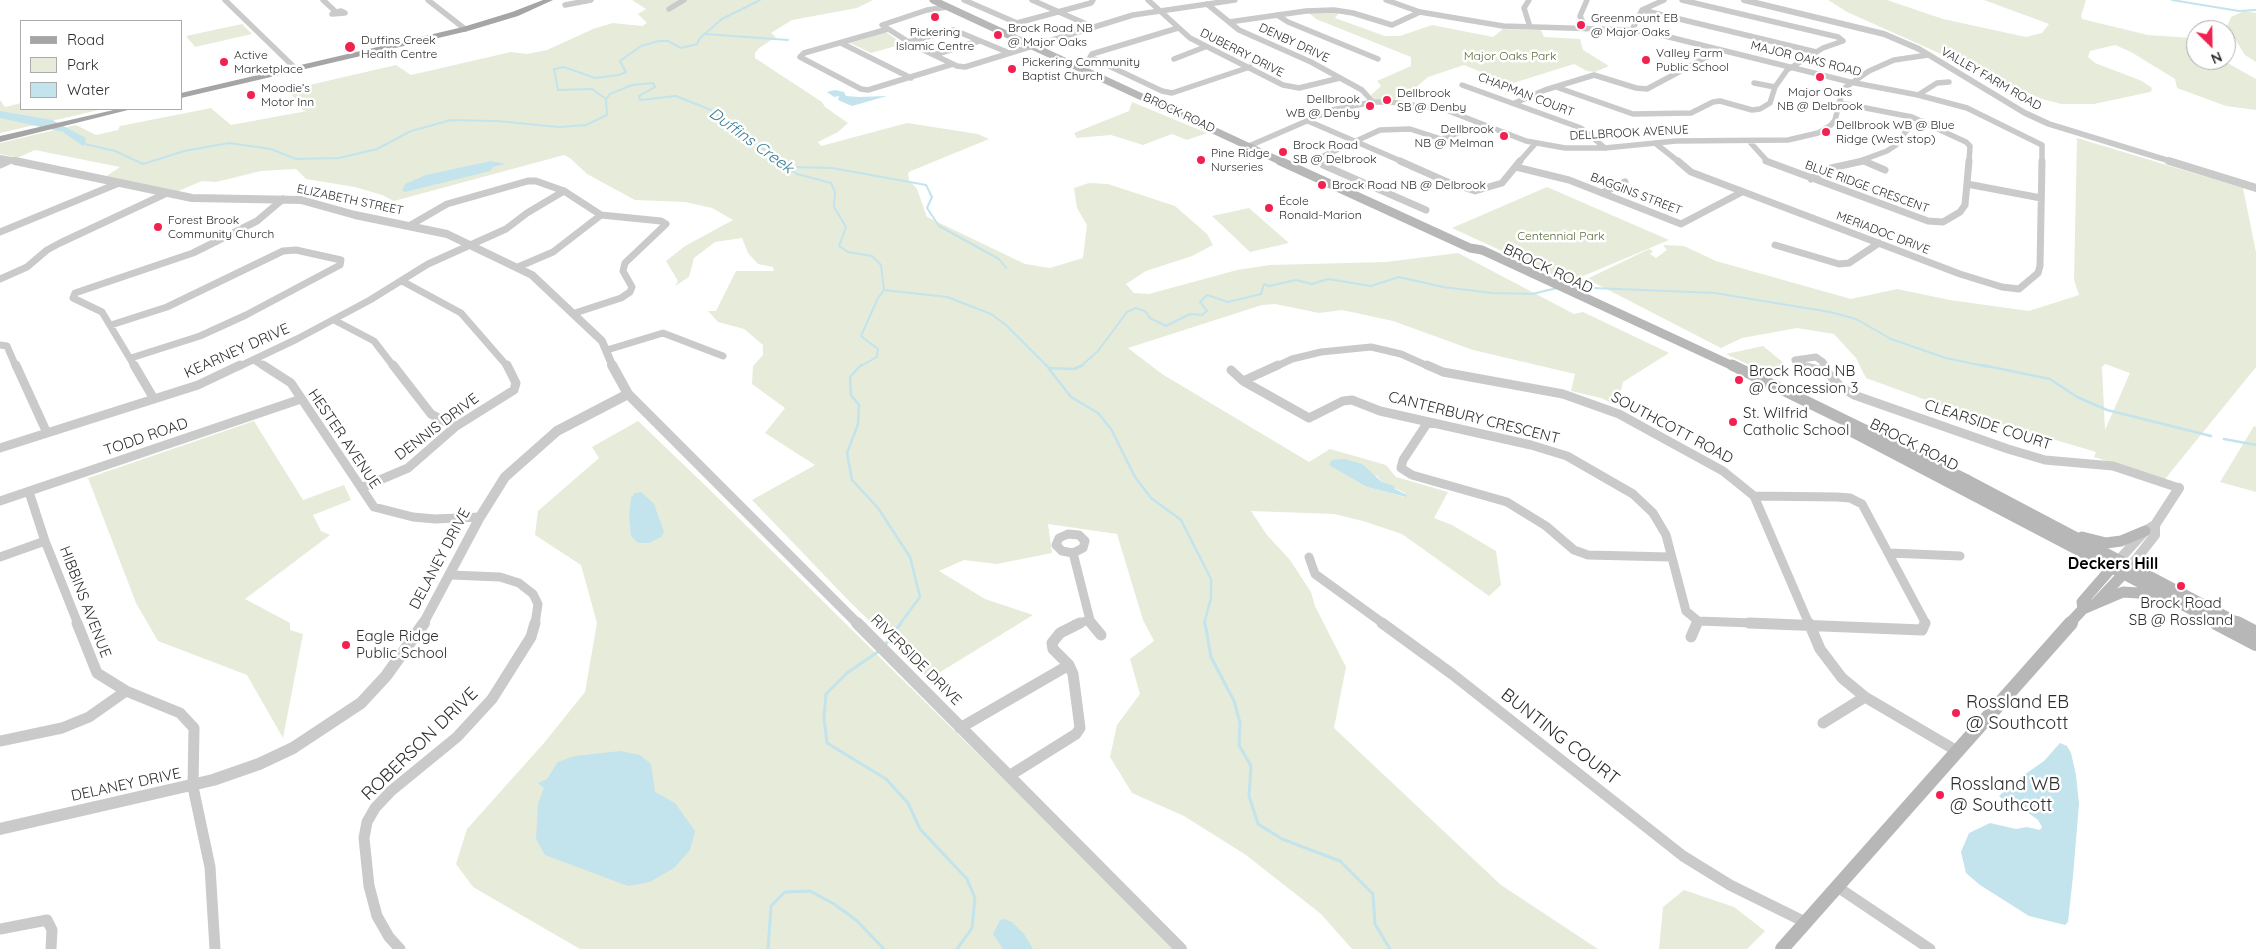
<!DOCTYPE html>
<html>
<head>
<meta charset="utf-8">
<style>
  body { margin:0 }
  #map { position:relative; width:2256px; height:949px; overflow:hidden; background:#fff; font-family:Quicksand,sans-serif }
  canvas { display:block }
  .legend { position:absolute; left:20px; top:20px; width:162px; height:90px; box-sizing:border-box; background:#fff; border:1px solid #ababab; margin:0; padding:6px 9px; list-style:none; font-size:15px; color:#2d2d2d }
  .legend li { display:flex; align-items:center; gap:10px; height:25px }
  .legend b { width:25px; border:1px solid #ababab }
  .north { position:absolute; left:2186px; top:20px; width:50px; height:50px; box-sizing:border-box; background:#fff; border:1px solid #ababab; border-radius:50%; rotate:157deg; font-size:14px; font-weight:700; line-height:20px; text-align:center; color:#2d2d2d }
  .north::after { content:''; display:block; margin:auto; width:18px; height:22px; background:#f12250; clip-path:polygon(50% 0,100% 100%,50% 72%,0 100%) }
</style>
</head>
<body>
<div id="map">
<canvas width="2256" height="949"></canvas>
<ul class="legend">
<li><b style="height:6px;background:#a5a5a5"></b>Road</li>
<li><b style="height:14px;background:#e6ecd9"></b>Park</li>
<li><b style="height:14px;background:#c3e3ed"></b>Water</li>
</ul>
<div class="north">N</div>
</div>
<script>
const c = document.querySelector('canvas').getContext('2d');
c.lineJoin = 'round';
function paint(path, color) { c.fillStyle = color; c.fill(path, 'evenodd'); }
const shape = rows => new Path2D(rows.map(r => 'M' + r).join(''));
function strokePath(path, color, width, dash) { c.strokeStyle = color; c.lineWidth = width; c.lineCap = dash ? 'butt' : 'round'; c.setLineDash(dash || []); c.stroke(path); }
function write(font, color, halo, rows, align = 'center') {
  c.font = font + ' Quicksand,sans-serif'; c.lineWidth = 5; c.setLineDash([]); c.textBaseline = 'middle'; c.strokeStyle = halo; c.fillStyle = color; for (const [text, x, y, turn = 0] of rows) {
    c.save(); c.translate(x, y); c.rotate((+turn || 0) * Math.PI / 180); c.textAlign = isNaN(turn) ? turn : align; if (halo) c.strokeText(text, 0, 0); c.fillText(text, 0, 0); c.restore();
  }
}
const green = shape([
  [632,0,873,0,857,8,792,20,771,33,776,37,759,48,755,53,755,58,822,102,825,107,848,123,838,132,818,142,821,146,907,123,978,134,989,139,911,171,908,173,909,180,917,189,927,217,1025,264,1050,268,1083,258,1087,225,1077,208,1074,188,1089,183,1108,184,1175,206,1207,234,1213,245,1192,256,1146,271,1126,284,1134,293,1149,294,1237,270,1270,265,1386,262,1458,253,1574,314,1583,312,1669,353,1623,382,1617,406,1601,398,1571,391,1575,374,1473,350,1393,321,1342,310,1319,313,1275,304,1262,305,1128,348,1162,374,1309,462,1330,449,1386,465,1396,477,1448,492,1434,518,1452,525,1496,551,1501,585,1489,596,1402,534,1363,521,1334,514,1251,511,1267,535,1290,560,1311,592,1315,606,1346,667,1334,728,1501,885,1598,949,1352,949,1321,914,1246,855,1184,816,1132,793,1110,757,1117,725,1140,694,1130,659,1154,641,1143,620,1117,534,1048,524,1052,553,997,564,964,560,939,571,985,599,1033,615,929,679,850,602,752,500,815,465,765,433,785,408,752,384,753,366,763,355,763,345,744,329,718,322,708,311,716,311,736,271,774,271,773,267,758,264,748,253,742,238,715,242,694,258,689,277,675,286,678,281,666,261,685,246,733,220,712,208,685,202,635,200,587,174,570,158,564,155,394,201,382,195,355,187,306,179,296,169,261,171,216,182,202,181,176,192,105,177,120,167,35,150,17,158,0,154,0,143,76,125,96,135,118,130,120,126,211,108,231,125,307,111,303,110,288,90,396,65,411,75,511,52,527,54,547,50,593,29,613,23,642,26,647,23,638,14,646,9],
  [1329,464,1377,476,1382,482,1405,493,1405,497,1367,487],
  [1828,0,1887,0,1943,19,2026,37,2042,33,2049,24,1984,0,2086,0,2081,16,2082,19,2148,35,2192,38,2196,40,2196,60,2222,60,2256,79,2256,110,2226,106,2177,88,2175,79,2131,52,2115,45,2090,51,2088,57,2095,63,2142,81,2151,87,2152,90,2150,92,2094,104,2061,104,2042,99,1847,12],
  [2244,11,2256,13,2256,62,2245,55,2227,26,2231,17],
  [1309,13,1339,13,1335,18,1385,36,1400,36,1432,25,1493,37,1503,29,1541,30,1544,37,1580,39,1583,50,1609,66,1595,72,1587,71,1574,64,1510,84,1464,65,1428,77,1402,99,1374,99,1371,95,1381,86,1377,81,1411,66,1411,57,1316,19],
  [242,24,252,34,195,47,186,36],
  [886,32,903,44,871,53,850,43],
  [0,100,5,107,21,103,21,109,103,109,0,133],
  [1132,102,1207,133,1187,140,1172,134,1143,145,1111,135,1077,138,1074,133,1129,111],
  [2077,138,2243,188,2256,252,2256,367,2165,479,2094,457,2096,452,1948,408,1866,378,1856,358,1834,334,1797,328,1742,338,1721,348,1587,279,1649,249,1653,251,1650,254,1656,258,1667,250,1663,245,1684,246,1716,261,1851,299,1897,289,1950,300,2029,311,2079,295,2074,280],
  [2105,364,2130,373,2105,430,2102,367],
  [1547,187,1669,240,1569,282,1452,228],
  [1249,208,1289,243,1250,252,1212,216],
  [1763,346,1785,364,1766,373,1726,354],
  [254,421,303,500,344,485,351,500,313,515,321,531,330,535,245,599,290,623,290,630,303,634,283,738,247,675,158,641,136,603,88,478],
  [638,421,708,488,1176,949,580,949,473,887,456,864,467,829,544,743,585,692,597,623,581,565,535,535,538,511,599,458,592,447],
  [2254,426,2256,427,2256,492,2220,482],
  [1684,890,1734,907,1765,931,1747,949,1659,949,1663,907]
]);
const water = shape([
  [835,90,844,92,846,96,859,97,887,96,852,106,838,100,839,96,834,97,827,92],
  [0,111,52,120,86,138,85,144,83,146,63,132,0,118],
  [491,161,505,164,493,167,490,171,405,192,402,190,405,184,426,175],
  [1345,459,1362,464,1382,482,1394,486,1395,489,1407,495,1406,497,1367,487,1329,465,1332,460],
  [641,492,654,504,664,532,661,537,649,543,638,543,631,536,629,516,631,498,635,493],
  [2060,743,2067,746,2071,753,2076,775,2079,804,2073,876,2068,922,2065,925,2029,916,1980,885,1966,873,1961,852,1969,833,1990,823,2016,829,2027,827,2040,830,2042,827,2038,820,2023,809,2003,800,1999,796,2011,784,2044,761],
  [620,751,640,755,651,764,655,792,675,803,695,831,690,850,674,868,650,882,628,886,545,855,536,839,538,804,544,788,538,783,547,779,558,762,575,756],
  [1004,919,1012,922,1024,934,1033,949,1003,949,993,934,1000,920]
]);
const streamFar2 = shape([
  [2172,0,2239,11,2256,10],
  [705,34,788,40],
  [606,99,592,89,558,90,554,69,564,67,595,78,619,75,626,72,620,61,641,46,659,41,668,41,681,48,697,44,700,38,722,19,760,0],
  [85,144,115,151,143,164,184,151,229,143,271,149,296,159,339,158,377,149,411,131,451,120,497,121,559,127,586,125,607,115,606,99,610,94,632,85,653,83,655,87,639,96,640,100,676,96,711,110,797,174,831,183,835,192,834,207,846,227,839,246,848,252,872,256,881,265,884,290],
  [790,167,832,168,926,185,932,197,927,208,939,226,999,259,1006,268],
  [1569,287,1715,293,1830,312,1856,319,1891,339,1946,358,1988,367],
  [884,290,947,297,991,314,1006,325,1048,367],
  [859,367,877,357,878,349,861,336,878,298,884,290],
  [1080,367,1098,351,1127,312,1136,308,1145,311,1150,318,1166,326,1190,314,1202,315,1207,311,1200,302,1207,295,1228,302,1261,294,1264,284,1269,286,1296,280,1312,284,1328,279,1371,286,1399,277,1443,287,1492,293,1532,294,1557,288]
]);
const streamFar1 = shape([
  [861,365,850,377,851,395,859,405,858,424,847,453,852,480,878,508,910,557,920,597,900,624],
  [1046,365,1071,397,1098,413,1111,429,1135,477,1151,498,1181,520,1211,579,1211,598,1204,624],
  [1982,365,2050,379,2077,397,2107,410,2211,436],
  [1049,368,1074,369,1083,365],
  [2224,439,2256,445]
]);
const stream = shape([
  [1205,623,1211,657,1234,701,1240,723,1239,745,1251,766,1249,796,1258,824,1282,839,1340,861,1373,894,1375,924,1390,949],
  [885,645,901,623],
  [879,651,847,673,826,694,824,718,827,743,886,779,908,803,920,829,967,879,975,898,972,928,957,949],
  [768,949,771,906,785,892,810,891,834,904,856,920,884,949]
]);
const minorFar3 = shape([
  [225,0,295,68],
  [323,0,336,12],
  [428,0,465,29],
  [964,0,1017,23,1091,3,1093,0],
  [1032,0,1093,27],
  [1148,0,1190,38,1283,85,1299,88,1340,78],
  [1386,0,1420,12,1503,26,1632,30,1657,34,1850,82,1918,95,1967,108,2042,145,2042,162],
  [1529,0,1524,8,1530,27],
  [1207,4,1239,30,1311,62,1362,90,1373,102],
  [565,5,591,0],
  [947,7,927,10,882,25,915,46,957,66,965,67,1133,15,1235,0],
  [669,9,684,0],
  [1642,10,1816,52],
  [341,11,345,13,332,14,334,13,341,11],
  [1277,15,1288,22,1378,59],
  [1229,22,1306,11,1334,10,1353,13,1392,25,1420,12],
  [1178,28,1092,54,1090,57,1162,91,1172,93,1250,67],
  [888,29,804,53,800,57,861,89,868,90,953,64],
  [1586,29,1580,16,1587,0],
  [1632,30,1642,10,1664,0],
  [908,42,954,30,1007,52],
  [841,43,911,78],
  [934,55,979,41],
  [1174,59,1205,47],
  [1754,83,1775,87],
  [1462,85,1581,128,1605,148],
  [1556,87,1633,114,1691,113,1713,102,1720,101,1752,110,1760,109,1770,103,1775,87,1787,70,1823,48,1843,41,1838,37,1682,0],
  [1918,95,1937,83,1949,82],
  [1515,103,1545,90,1594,75,1636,88,1647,89,1720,50],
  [1840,103,1912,117,1966,142,1970,146,1969,162],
  [1308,121,1403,162],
  [1749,141,1768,162],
  [1655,143,1679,162],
  [1249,146,1332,110,1373,102,1391,102,1446,110,1526,141,1565,148,1605,148,1676,141,1788,140,1818,133,1831,125,1835,120,1843,89,1869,71,1894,60,1928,55],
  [1864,161,1867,162],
  [6,162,9,161],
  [1320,162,1317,159,1380,130,1410,129,1441,139,1482,125],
  [1519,162,1535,144],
  [1857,162,1887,151,1896,145,1906,131,1922,121]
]);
const minorFar2 = shape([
  [1319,161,1323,165,1426,210],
  [1400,161,1445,181,1475,191,1502,183,1520,161],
  [1678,161,1691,172,1960,274,2002,287,2019,289,2038,273,2040,266,2042,161],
  [1766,161,1928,221,1943,222,1960,212,1965,205,1969,161],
  [1864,161,1885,170],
  [0,165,9,161],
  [1516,167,1569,180,1681,224,1742,192],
  [1811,179,1831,168,1863,161],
  [1967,184,2041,198],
  [1602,193,1625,182],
  [409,226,447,204,528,181,536,181,564,191,601,215,661,221,666,224,625,263,623,271,632,287,630,292,621,298,575,313],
  [0,232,119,183],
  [1775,245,1839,264,1849,263,1879,243],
  [518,267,553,252,601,215],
  [0,279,27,267,47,250,60,243,167,193],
  [402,281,461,313,508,367],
  [334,320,374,341,394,367],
  [111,325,167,307,283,251,296,250,341,260,340,265,246,315,200,336,131,358],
  [0,345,7,346,16,367],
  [607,350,663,333,723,356],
  [254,360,265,367],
  [135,367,102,312,73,298,75,293,193,253,257,221,283,199],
  [238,367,297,339,370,300,428,264,506,229,527,213,564,191],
  [1275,367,1292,359,1321,352,1371,347,1401,354,1430,367],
  [1799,367,1795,360,1816,357,1823,362,1825,367]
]);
const minorFar1 = shape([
  [16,365,47,433],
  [134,365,154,399],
  [263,365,291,383,374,507,413,517,435,519,480,517],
  [393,365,431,414,455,427],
  [1427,365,1443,372,1563,394,1619,414,1723,471,1754,496,1809,624],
  [1797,365,1827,372],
  [1824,365,1827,372],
  [1231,370,1243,381,1309,418,1343,401,1352,400,1380,411,1531,445,1567,456,1633,494,1653,513,1666,535,1686,611,1698,621,1780,624],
  [1827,372,1841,387,1854,395,2008,449,2045,460,2113,466,2179,488],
  [1243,381,1278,365],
  [1428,422,1403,460,1401,468,1412,475,1507,502,1546,526,1574,550,1588,555,1670,557],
  [0,448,198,385,240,365],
  [361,488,408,468,455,427,514,390,516,383,507,365],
  [29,492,45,541,78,624],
  [1754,496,1837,497,1850,498,1862,504,1925,622,1924,624],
  [0,501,301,399],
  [1068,534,1079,535,1085,541,1083,548,1073,553,1062,551,1056,545,1059,538,1068,534],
  [1073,553,1090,620,1075,624],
  [1890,553,1960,556],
  [0,557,45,541],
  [1309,557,1315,574,1384,624],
  [451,575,500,577,519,583,533,594,538,604,535,624],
  [1090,620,1091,624],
  [1697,624,1698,621]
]);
const minor = shape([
  [77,623,97,673,126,691,180,713,194,728,193,787,210,867,215,949],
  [1091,623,1101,635],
  [1382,623,1452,674,1683,856,1730,885,1807,923],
  [1749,623,1922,630,1925,623],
  [1809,623,1820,649,1842,678,1865,697,1957,751],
  [1691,637,1697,623],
  [1823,723,1865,697],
  [960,728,1069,665],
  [0,741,62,728,89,717,126,691],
  [1009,776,1076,734,1080,728,1073,674,1069,665,1053,649,1052,643,1060,633,1080,623],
  [1839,888,1930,949],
  [0,929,47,920,52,930,51,949],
  [400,949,389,937,377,916,369,886,364,838,367,822,375,808,391,791,457,737,492,699,531,637,535,623]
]);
const tertiaryFar3 = shape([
  [1744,0,1884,34,1919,49,2025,113,2049,124,2173,162],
  [0,158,21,162]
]);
const tertiaryFar2 = shape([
  [15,161,192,198,301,200,355,215,447,234,532,275,602,341,613,367],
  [2169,161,2256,188]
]);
const tertiaryFar1 = shape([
  [612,365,628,394,858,624],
  [2118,561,2145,531,2155,525,2179,488],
  [2130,567,2155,535,2155,525],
  [423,624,480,517,505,477,557,431,628,394]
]);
const tertiary = shape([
  [857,623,1181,949],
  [0,829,213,780,259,764,293,748,361,703,386,676,424,623]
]);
const secondaryFar3 = shape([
  [933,0,1282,162]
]);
const secondaryFar2 = shape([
  [1280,161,1470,248,1482,250,1735,367]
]);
const secondaryFar1 = shape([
  [1732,365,1969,481,2240,624],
  [1845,428,2219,624],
  [2082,537,2106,543,2121,541,2145,531],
  [2097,602,2127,570],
  [2083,609,2082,602,2115,564],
  [2069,624,2083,609,2123,592,2153,594]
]);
const secondary = shape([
  [2216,623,2256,644],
  [2237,623,2256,633],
  [1782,949,2071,623]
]);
const primary = shape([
  [543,0,553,0,518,16,468,31,181,98,181,93,463,27,512,12,543,0],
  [118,109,132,109,0,142,0,136,118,109]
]);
const markers = [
  [935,17,5,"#f12250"],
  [1581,25,5,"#f12250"],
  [998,35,5,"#f12250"],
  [350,47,6,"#f12250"],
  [1646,60,5,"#f12250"],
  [224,62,5,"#f12250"],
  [1012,69,5,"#f12250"],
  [1820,77,5,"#f12250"],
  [251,95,5,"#f12250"],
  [1387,100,5,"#f12250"],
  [1370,106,5,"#f12250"],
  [1826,132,5,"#f12250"],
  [1504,136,5,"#f12250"],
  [1283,152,5,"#f12250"],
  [1201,160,5,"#f12250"],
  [1322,185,5,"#f12250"],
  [1269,208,5,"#f12250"],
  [158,227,5,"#f12250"],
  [1739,380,5,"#f12250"],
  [1733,422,5,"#f12250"],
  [2181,586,5,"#f12250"],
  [346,645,5,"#f12250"],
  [1956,713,5,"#f12250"],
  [1940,795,5,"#f12250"]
];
const farPoinames = [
  ["Greenmount EB",1591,18],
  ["@ Major Oaks",1591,32],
  ["Brock Road NB",1008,28],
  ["@ Major Oaks",1008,42],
  ["Pickering",935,32,"center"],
  ["Islamic Centre",935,46,"center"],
  ["Duffins Creek",361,40],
  ["Health Centre",361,54],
  ["Valley Farm",1656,53],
  ["Public School",1656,67],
  ["Active",234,55],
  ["Marketplace",234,69],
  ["Pickering Community",1022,62],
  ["Baptist Church",1022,76],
  ["Moodie’s",261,88],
  ["Motor Inn",261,102],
  ["Major Oaks",1820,92,"center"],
  ["NB @ Delbrook",1820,106,"center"],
  ["Dellbrook",1397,93],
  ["SB @ Denby",1397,107],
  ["Dellbrook",1360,99,"right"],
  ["WB @ Denby",1360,113,"right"],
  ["Dellbrook WB @ Blue",1836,125],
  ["Ridge (West stop)",1836,139],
  ["Dellbrook",1494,129,"right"],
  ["NB @ Melman",1494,143,"right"],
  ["Brock Road",1293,145],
  ["SB @ Delbrook",1293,159],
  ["Pine Ridge",1211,153],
  ["Nurseries",1211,167],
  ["Brock Road NB @ Delbrook",1332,185],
  ["École",1279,201],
  ["Ronald-Marion",1279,215],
  ["Forest Brook",168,220],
  ["Community Church",168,234]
];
const farStreetnames = [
  ["DENBY DRIVE",1294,43,25],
  ["DUBERRY DRIVE",1242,53,27],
  ["MAJOR OAKS ROAD",1806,59,14],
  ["VALLEY FARM ROAD",1991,79,30],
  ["CHAPMAN COURT",1526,95,21],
  ["BROCK ROAD",1179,113,25],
  ["DELLBROOK AVENUE",1629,133,-3],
  ["BLUE RIDGE CRESCENT",1867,187,20],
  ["BAGGINS STREET",1636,194,21],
  ["ELIZABETH STREET",350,200,12],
  ["MERIADOC DRIVE",1883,233,21]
];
const farParknames = [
  ["Major Oaks Park",1510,56],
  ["Centennial Park",1561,236]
];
const streetNames = [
  ["BROCK ROAD",1548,269,25],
  ["KEARNEY DRIVE",237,351,-24],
  ["CANTERBURY CRESCENT",1474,418,14],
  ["CLEARSIDE COURT",1988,425,18],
  ["DENNIS DRIVE",437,427,-37],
  ["SOUTHCOTT ROAD",1672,428,28],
  ["TODD ROAD",146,437,-19],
  ["HESTER AVENUE",344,439,56],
  ["BROCK ROAD",1914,445,27],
  ["DELANEY DRIVE",440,559,-62],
  ["HIBBINS AVENUE",85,602,69],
  ["RIVERSIDE DRIVE",916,660,45],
  ["DELANEY DRIVE",126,785,-12]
];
const poiNames = [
  ["Brock Road NB",1749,371],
  ["@ Concession 3",1749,388],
  ["St. Wilfrid",1743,413],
  ["Catholic School",1743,430],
  ["Brock Road",2181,603,"center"],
  ["SB @ Rossland",2181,620,"center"],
  ["Eagle Ridge",356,636],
  ["Public School",356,653]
];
const waterNames = [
  ["Duffins Creek",751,141,36]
];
const neighbourhoodNames = [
  ["Deckers Hill",2113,564]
];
const nearPoinames = [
  ["Rossland EB",1966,703],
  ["@ Southcott",1966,724],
  ["Rossland WB",1950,785],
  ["@ Southcott",1950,806]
];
const nearStreetnames = [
  ["BUNTING COURT",1560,737,38],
  ["ROBERSON DRIVE",420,744,-44]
];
paint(green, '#e6ecd9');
paint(water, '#c3e3ed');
strokePath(streamFar2, '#c3e3ed', 2);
strokePath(streamFar1, '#c3e3ed', 2.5);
strokePath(stream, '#c3e3ed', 3);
strokePath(minorFar3, '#cacaca', 5.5);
strokePath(minorFar2, '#cacaca', 7);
strokePath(minorFar1, '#cacaca', 9);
strokePath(minor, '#cacaca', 11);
strokePath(tertiaryFar3, '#cacaca', 6);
strokePath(tertiaryFar2, '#cacaca', 8);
strokePath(tertiaryFar1, '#cacaca', 10);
strokePath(tertiary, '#cacaca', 12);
strokePath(secondaryFar3, '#b7b7b7', 7);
strokePath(secondaryFar2, '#b7b7b7', 9);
strokePath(secondaryFar1, '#b7b7b7', 11);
strokePath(secondary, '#b7b7b7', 14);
paint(primary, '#a5a5a5');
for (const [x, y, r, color] of markers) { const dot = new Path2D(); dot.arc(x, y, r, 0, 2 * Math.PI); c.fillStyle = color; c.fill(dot); strokePath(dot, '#fff', 2); }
write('12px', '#2d2d2d', '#fff', farPoinames, 'left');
write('12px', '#2d2d2d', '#fff', farStreetnames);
write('12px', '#576b37', '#fff', farParknames);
write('15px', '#2d2d2d', '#fff', streetNames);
write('15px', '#2d2d2d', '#fff', poiNames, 'left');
write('italic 16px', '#367d94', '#fff', waterNames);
write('bold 16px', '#000', '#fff', neighbourhoodNames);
write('18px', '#2d2d2d', '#fff', nearPoinames, 'left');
write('18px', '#2d2d2d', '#fff', nearStreetnames);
</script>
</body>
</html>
